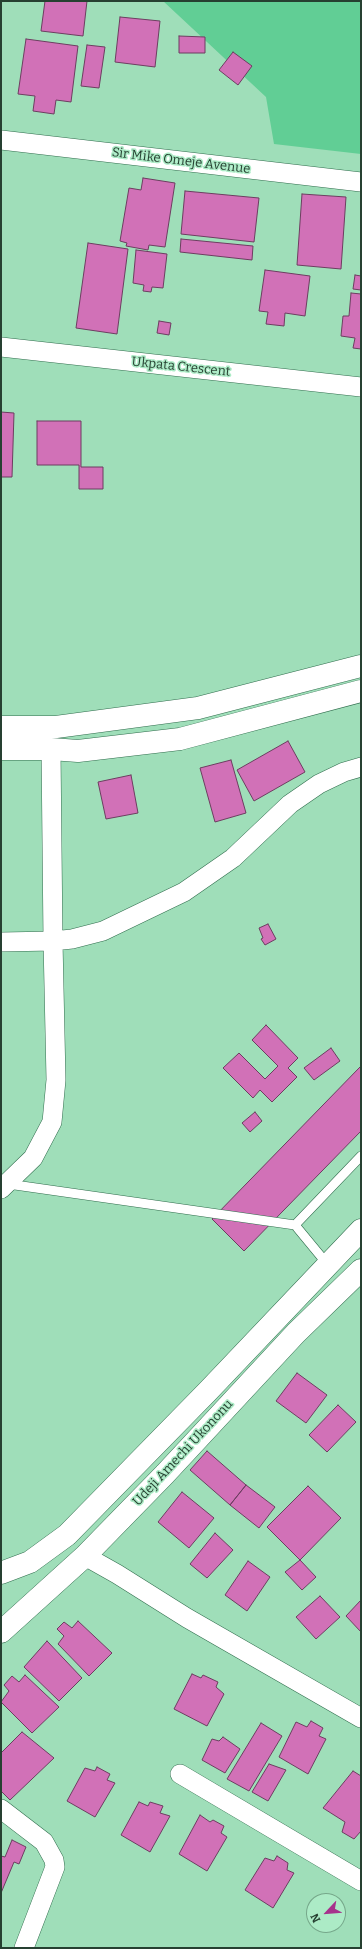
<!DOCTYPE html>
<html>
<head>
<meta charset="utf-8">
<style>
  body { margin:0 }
  #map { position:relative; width:362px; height:1949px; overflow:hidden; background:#9fdeb9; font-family:Bitter,serif }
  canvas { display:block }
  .frame { position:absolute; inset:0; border:2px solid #264031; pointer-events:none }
  .north { position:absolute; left:306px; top:1893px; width:40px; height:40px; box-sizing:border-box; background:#acebc6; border:1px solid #76a78a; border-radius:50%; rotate:244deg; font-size:11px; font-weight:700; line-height:16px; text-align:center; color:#264031 }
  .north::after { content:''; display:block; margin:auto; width:14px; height:18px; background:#a7328c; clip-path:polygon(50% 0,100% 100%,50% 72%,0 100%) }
</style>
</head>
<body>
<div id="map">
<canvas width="362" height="1949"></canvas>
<div class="frame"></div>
<div class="north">N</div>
</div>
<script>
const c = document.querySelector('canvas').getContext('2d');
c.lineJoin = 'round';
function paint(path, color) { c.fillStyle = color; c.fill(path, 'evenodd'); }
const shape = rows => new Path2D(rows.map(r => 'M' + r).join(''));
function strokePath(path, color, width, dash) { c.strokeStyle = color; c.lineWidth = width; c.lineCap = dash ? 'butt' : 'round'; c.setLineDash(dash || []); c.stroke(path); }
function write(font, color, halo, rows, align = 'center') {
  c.font = font + ' Bitter,serif'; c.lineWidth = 3; c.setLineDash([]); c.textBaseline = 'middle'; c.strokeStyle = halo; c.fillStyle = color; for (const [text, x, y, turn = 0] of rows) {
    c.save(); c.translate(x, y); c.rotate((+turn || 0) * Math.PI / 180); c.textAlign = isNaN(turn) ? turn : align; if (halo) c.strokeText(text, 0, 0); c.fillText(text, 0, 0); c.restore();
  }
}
const green = shape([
  [163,1,361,1,361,154,274,144,266,97]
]);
const building = shape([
  [45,1,87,1,83,36,41,31,45,1],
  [120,17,160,21,155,67,115,62,120,17],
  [179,36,205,37,205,53,179,53,179,36],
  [26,39,78,46,71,102,56,100,54,114,33,111,35,96,18,94,26,39],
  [87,45,105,47,99,88,81,86,87,45],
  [233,52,252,66,238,85,219,70,233,52],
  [143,178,175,183,165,247,149,245,148,250,126,246,127,243,120,241,129,188,141,190,143,178],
  [185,191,259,198,254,242,181,234,185,191],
  [302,194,346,197,341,269,297,265,302,194],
  [181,239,253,246,252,260,180,252,181,239],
  [88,243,128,249,117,334,76,328,88,243],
  [136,250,167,254,163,288,152,287,151,292,143,291,144,285,133,283,136,250],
  [265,270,310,276,305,316,285,313,284,326,266,324,268,312,259,311,265,270],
  [355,275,361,276,361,290,353,289,355,275],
  [351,293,361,294,361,349,353,348,355,338,341,336,343,316,349,316,351,293],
  [159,321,171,323,169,335,157,333,159,321],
  [1,412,14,413,12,477,1,477,1,412],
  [37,421,81,421,81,467,103,467,103,489,79,489,79,465,37,465,37,421],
  [288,741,305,772,254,801,237,770,288,741],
  [231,760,246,813,215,822,200,768,231,760],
  [131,775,138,813,106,819,98,782,131,775],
  [268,924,276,939,265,945,261,939,263,938,259,928,268,924],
  [266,1025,298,1058,288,1068,297,1077,272,1102,260,1090,253,1098,223,1068,239,1053,265,1079,278,1066,252,1040,266,1025],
  [331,1048,340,1061,314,1080,304,1068,331,1048],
  [361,1066,361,1131,244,1251,212,1219,361,1066],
  [255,1112,262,1121,250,1132,242,1123,255,1112],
  [297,1373,327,1395,306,1423,276,1401,297,1373],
  [338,1405,356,1422,327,1452,309,1435,338,1405],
  [207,1451,246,1485,230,1505,190,1470,207,1451],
  [246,1485,275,1507,259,1528,230,1505,246,1485],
  [308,1486,341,1518,300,1560,267,1527,308,1486],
  [182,1492,214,1518,189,1548,158,1522,182,1492],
  [215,1533,233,1550,207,1578,190,1564,215,1533],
  [300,1560,316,1577,302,1590,285,1572,300,1560],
  [248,1561,270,1577,247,1611,225,1595,248,1561],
  [320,1596,340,1617,316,1639,296,1617,320,1596],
  [361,1600,361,1632,346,1616,361,1600],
  [78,1621,112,1653,89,1676,58,1644,64,1636,57,1629,64,1622,72,1628,78,1621],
  [47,1641,82,1678,59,1701,24,1667,47,1641],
  [192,1674,201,1678,203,1675,218,1682,216,1687,224,1694,207,1726,174,1709,192,1674],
  [25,1675,59,1707,32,1733,1,1702,9,1691,4,1685,12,1676,19,1682,25,1675],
  [311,1721,323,1728,319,1736,326,1739,308,1774,279,1757,296,1722,307,1727,311,1721],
  [261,1723,282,1736,249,1791,227,1779,261,1723],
  [22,1732,54,1758,10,1800,1,1791,1,1753,22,1732],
  [223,1737,240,1749,225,1773,202,1760,212,1739,219,1741,223,1737],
  [269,1764,286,1770,268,1801,252,1792,269,1764],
  [97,1767,110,1774,107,1780,115,1783,95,1817,67,1801,85,1768,95,1771,97,1767],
  [353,1771,361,1776,361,1831,354,1839,342,1832,345,1822,323,1808,353,1771],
  [139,1802,148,1806,150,1802,163,1806,160,1813,170,1816,150,1852,121,1835,139,1802],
  [200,1815,210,1822,213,1820,224,1826,221,1833,227,1837,207,1871,179,1854,200,1815],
  [12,1840,26,1847,19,1864,14,1862,1,1893,1,1856,5,1857,12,1840],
  [277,1856,288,1863,287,1870,294,1873,273,1908,245,1890,265,1858,274,1861,277,1856]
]);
const service = shape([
  [8,1184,295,1225,361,1156],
  [295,1225,328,1265]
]);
const minor = shape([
  [1,140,361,182],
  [1,347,361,387],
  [51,749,53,941,72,939,103,931,184,892,233,858,290,804,319,784,344,772,361,767],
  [1,942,53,941,56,1080,52,1122,33,1158,1,1189],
  [85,1556,117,1574,187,1618,361,1718],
  [180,1774,361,1881],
  [1,1809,44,1842,54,1860,55,1867,24,1948]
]);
const secondary = shape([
  [1,727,56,727,198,708,361,666],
  [1,749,51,749,78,751,180,739,361,691],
  [1,1573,30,1562,67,1535,208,1391,361,1230],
  [1,1632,85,1556,165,1474,296,1333,361,1270]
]);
const streetNames = [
  ["Sir Mike Omeje Avenue",181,161,7],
  ["Ukpata Crescent",181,367,6],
  ["Udeji Amechi Ukononu",183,1453,-47]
];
paint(green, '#61ce95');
paint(building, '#d171b7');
strokePath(building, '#6d3d60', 1);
strokePath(service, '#306d4d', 10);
strokePath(minor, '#306d4d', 20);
strokePath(secondary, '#306d4d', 23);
strokePath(service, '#fff', 9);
strokePath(minor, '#fff', 19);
strokePath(secondary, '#fff', 22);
write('13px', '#264031', '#acebc6', streetNames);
</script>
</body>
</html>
